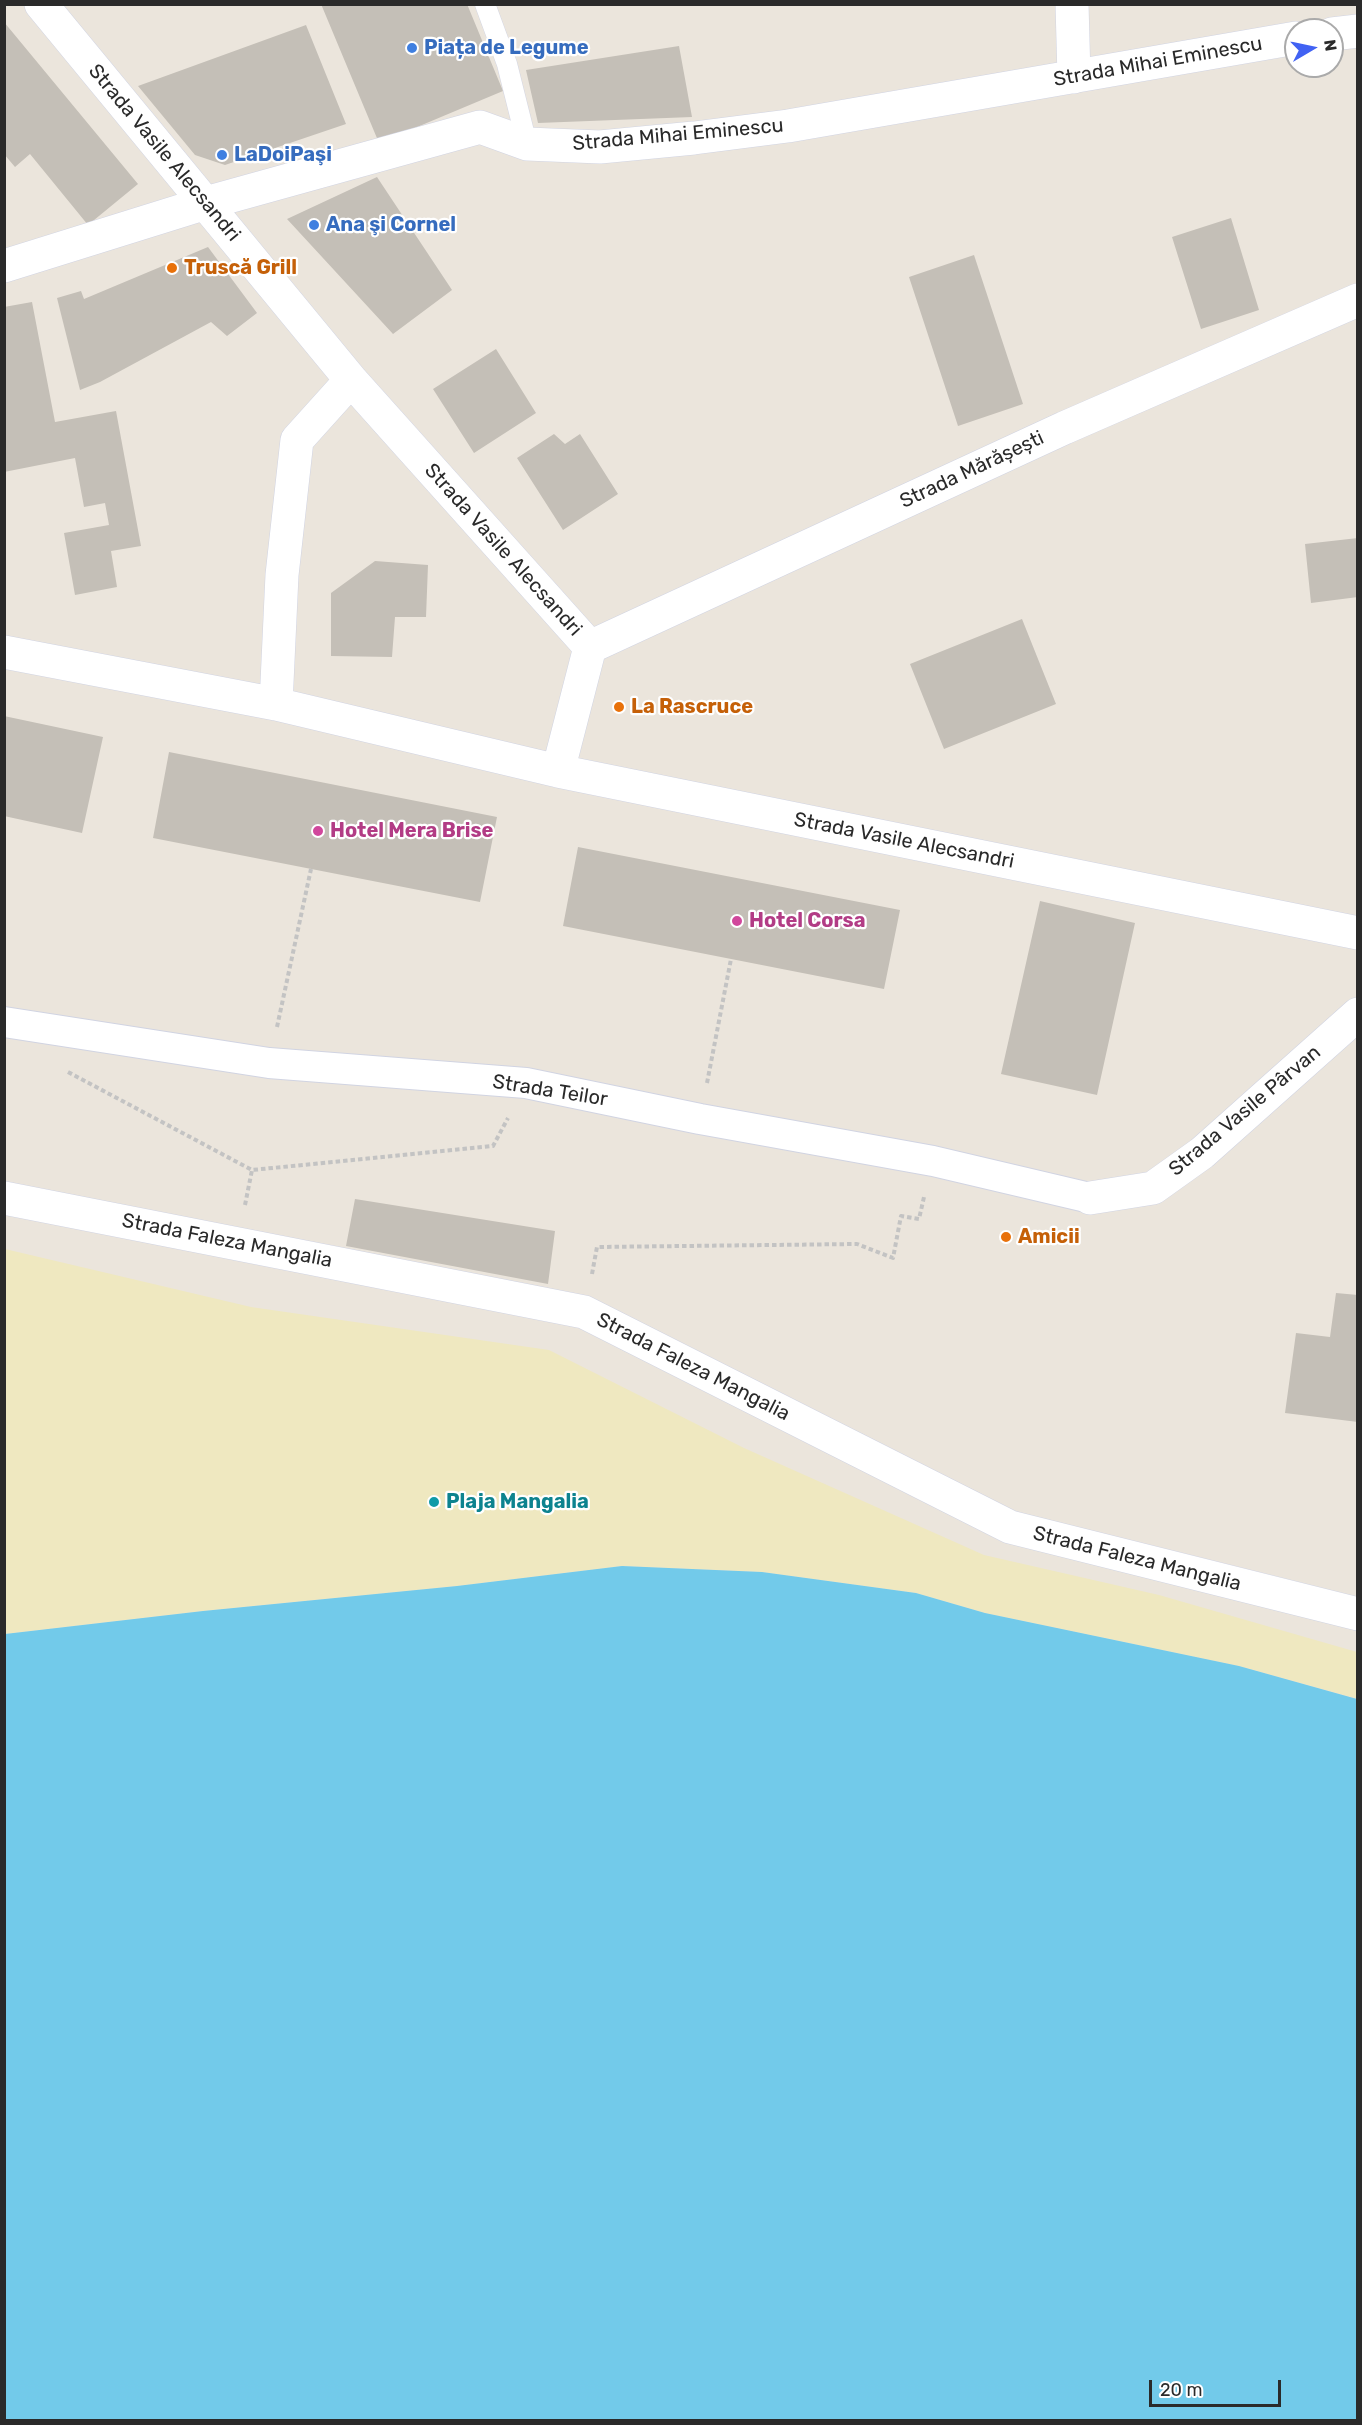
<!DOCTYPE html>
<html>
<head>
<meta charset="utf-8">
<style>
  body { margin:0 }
  #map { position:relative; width:1362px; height:2425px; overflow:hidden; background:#ebe5dc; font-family:Rubik,sans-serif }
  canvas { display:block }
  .frame { position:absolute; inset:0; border:6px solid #2a2a2a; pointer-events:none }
  .north { position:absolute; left:1284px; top:18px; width:60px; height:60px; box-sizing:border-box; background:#fff; border:2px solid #aaa; border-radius:50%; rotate:81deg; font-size:16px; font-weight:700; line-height:24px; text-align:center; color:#2a2a2a }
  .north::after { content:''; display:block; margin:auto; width:21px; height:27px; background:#4162f3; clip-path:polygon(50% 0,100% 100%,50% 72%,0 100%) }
  .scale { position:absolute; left:1149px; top:2380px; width:132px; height:27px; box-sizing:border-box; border:3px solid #2a2a2a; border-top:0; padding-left:8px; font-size:18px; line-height:21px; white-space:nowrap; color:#2a2a2a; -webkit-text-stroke:4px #fff; paint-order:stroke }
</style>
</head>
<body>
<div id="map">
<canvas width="1362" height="2425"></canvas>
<div class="frame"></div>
<div class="north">N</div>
<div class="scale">20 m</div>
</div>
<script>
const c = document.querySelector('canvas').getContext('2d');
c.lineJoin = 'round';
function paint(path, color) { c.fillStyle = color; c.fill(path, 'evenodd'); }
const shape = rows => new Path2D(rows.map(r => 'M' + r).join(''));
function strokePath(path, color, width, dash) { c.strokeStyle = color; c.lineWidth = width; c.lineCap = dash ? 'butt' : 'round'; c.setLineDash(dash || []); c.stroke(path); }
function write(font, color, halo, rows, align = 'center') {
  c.font = font + ' Rubik,sans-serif'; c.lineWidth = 4.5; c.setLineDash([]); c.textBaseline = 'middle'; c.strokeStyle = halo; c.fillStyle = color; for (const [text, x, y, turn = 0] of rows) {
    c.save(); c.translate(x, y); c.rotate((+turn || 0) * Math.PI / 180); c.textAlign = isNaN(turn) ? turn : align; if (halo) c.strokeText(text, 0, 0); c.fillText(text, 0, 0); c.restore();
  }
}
const sand = shape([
  [5,1249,251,1307,549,1350,744,1448,984,1555,1159,1595,1357,1652,1358,1699,1239,1666,985,1613,916,1593,762,1572,622,1566,457,1586,203,1611,5,1634]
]);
const water = shape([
  [622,1566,762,1572,916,1593,985,1613,1239,1666,1357,1699,1357,2420,5,2420,5,1634,203,1611,457,1586]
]);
const building = shape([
  [321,4,467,4,503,91,379,143],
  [4,22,138,184,88,225,30,154,15,167,4,154],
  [306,25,346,124,225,165,195,155,138,86],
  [679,46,692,117,538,123,526,70],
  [377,177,452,290,393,334,287,219],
  [1231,218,1259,310,1201,329,1172,237],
  [208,247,257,313,227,336,211,322,100,382,80,390,57,298,81,291,84,299],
  [974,255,1023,404,958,426,909,277],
  [32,302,55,422,116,411,141,546,111,551,117,587,75,595,64,533,109,525,105,503,84,507,75,458,4,472,4,307],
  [496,349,536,413,474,453,433,389],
  [554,434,565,444,580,434,618,494,563,530,517,458],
  [1358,538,1358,597,1311,603,1305,544],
  [375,561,428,565,426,617,395,617,392,657,331,656,331,593],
  [1022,619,1056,704,944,749,910,664],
  [4,716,103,737,82,833,4,816],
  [169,752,497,817,480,902,153,838],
  [578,847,900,910,884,989,563,926],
  [1040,901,1135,923,1097,1095,1001,1074],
  [355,1199,555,1231,548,1284,346,1246],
  [1336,1293,1358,1295,1358,1422,1285,1413,1296,1333,1330,1337]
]);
const path = shape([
  [277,1027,311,869],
  [68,1072,252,1170,493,1146,508,1118],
  [707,1083,731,959],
  [245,1205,252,1170],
  [592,1274,597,1247,857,1244,893,1258,901,1216,919,1219,924,1197]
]);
const service = shape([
  [485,4,507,64,527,144]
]);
const pedestrian = shape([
  [4,1022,269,1063,526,1083,700,1119,933,1161,1090,1198]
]);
const minor = shape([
  [41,4,351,380,590,647],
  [1072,4,1074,77],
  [1332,34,1358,31],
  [4,266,206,203,480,127,527,144,600,147,694,138,788,126,1296,38],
  [590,647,1064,428,1358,300],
  [4,652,276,704,558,771,1358,933],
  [276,704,282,575,297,440,351,380],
  [558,771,590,647],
  [4,1198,584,1312,1010,1527,1358,1614],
  [1090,1198,1153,1188,1202,1153,1358,1014]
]);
const markers = [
  [412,48,6,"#3f7fe0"],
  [222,155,6,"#3f7fe0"],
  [314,225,6,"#3f7fe0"],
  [172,268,6,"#e8710a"],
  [619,707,6,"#e8710a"],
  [318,831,6,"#d1479c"],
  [737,921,6,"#d1479c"],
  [1006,1237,6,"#e8710a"],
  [434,1502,6,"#0f9aa8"]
];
const shopNames = [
  ["Piața de Legume",424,48],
  ["LaDoiPaşi",234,155],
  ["Ana şi Cornel",326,225]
];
const streetNames = [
  ["Strada Mihai Eminescu",1158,62,-10],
  ["Strada Mihai Eminescu",678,135,-5],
  ["Strada Vasile Alecsandri",164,153,50],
  ["Strada Mărășești",972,470,-25],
  ["Strada Vasile Alecsandri",503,550,48],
  ["Strada Vasile Alecsandri",904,841,11],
  ["Strada Teilor",550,1091,9],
  ["Strada Vasile Pârvan",1245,1111,-40],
  ["Strada Faleza Mangalia",227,1241,11],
  ["Strada Faleza Mangalia",693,1367,27],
  ["Strada Faleza Mangalia",1137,1559,14]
];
const foodNames = [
  ["Truscă Grill",184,268],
  ["La Rascruce",631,707],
  ["Amicii",1018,1237]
];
const hotelNames = [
  ["Hotel Mera Brise",330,831],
  ["Hotel Corsa",749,921]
];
const cultureNames = [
  ["Plaja Mangalia",446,1502]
];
paint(sand, '#efe8c0');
paint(water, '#72caea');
paint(building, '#c4bfb7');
strokePath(service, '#d1d4e2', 21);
strokePath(pedestrian, '#d1d4e2', 32);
strokePath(minor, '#d1d4e2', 34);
strokePath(path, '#c3c3c3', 4, [4.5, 3]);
strokePath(service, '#fff', 20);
strokePath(pedestrian, '#fff', 30);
strokePath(minor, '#fff', 33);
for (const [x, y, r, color] of markers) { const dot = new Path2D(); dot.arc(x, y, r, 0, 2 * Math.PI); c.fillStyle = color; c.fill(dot); strokePath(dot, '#fff', 2); }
write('bold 20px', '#366cbe', '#fff', shopNames, 'left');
write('20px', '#2a2a2a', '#fff', streetNames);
write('bold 20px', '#c56008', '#fff', foodNames, 'left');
write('bold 20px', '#b23c85', '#fff', hotelNames, 'left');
write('bold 20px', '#0d838f', '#fff', cultureNames, 'left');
</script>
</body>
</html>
